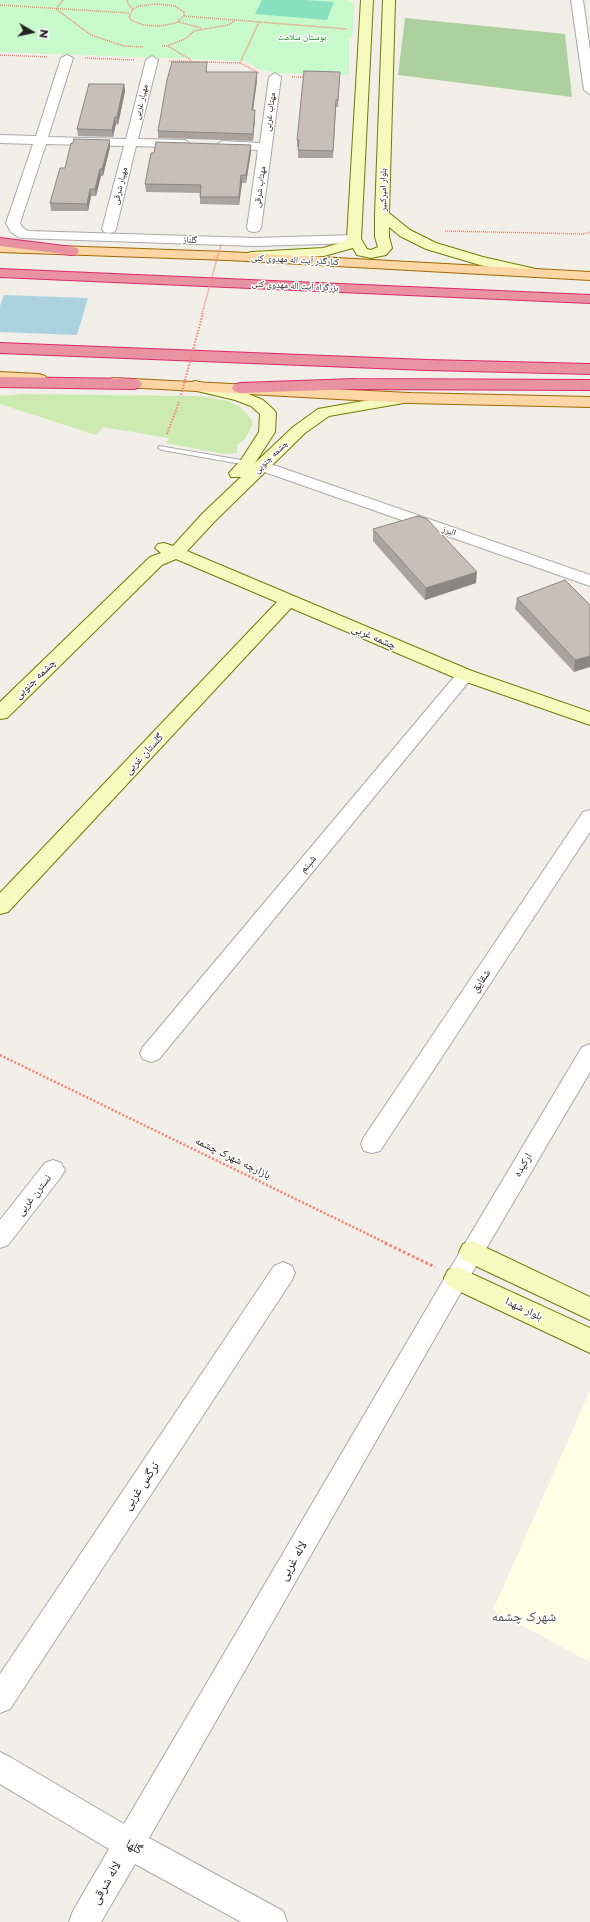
<!DOCTYPE html>
<html>
<head>
<meta charset="utf-8">
<style>
  body { margin:0 }
  #map { position:relative; width:590px; height:1922px; overflow:hidden; background:#f2efe9; font-family:Montserrat,sans-serif }
  canvas { display:block }
  .north { position:absolute; left:12px; top:12px; width:40px; height:40px; -webkit-text-stroke:3px #fff; paint-order:stroke; rotate:99deg; font-size:11px; font-weight:700; line-height:16px; text-align:center; color:#222 }
  .north::after { content:''; display:block; margin:auto; width:14px; height:18px; background:#222; clip-path:polygon(50% 0,100% 100%,50% 72%,0 100%) }
</style>
</head>
<body>
<div id="map">
<canvas width="590" height="1922"></canvas>
<div class="north">N</div>
</div>
<script>
const c = document.querySelector('canvas').getContext('2d');
c.lineJoin = 'round';
function paint(path, color) { c.fillStyle = color; c.fill(path, 'evenodd'); }
const shape = rows => new Path2D(rows.map(r => 'M' + r).join(''));
function strokePath(path, color, width, dash) { c.strokeStyle = color; c.lineWidth = width; c.lineCap = dash ? 'butt' : 'round'; c.setLineDash(dash || []); c.stroke(path); }
function write(font, color, halo, rows, align = 'center') {
  c.font = font + ' Montserrat,"Noto Naskh Arabic",sans-serif'; c.lineWidth = 3; c.setLineDash([]); c.textBaseline = 'middle'; c.strokeStyle = halo; c.fillStyle = color; for (const [text, x, y, turn = 0] of rows) {
    c.save(); c.translate(x, y); c.rotate((+turn || 0) * Math.PI / 180); c.textAlign = isNaN(turn) ? turn : align; if (halo) c.strokeText(text, 0, 0); c.fillText(text, 0, 0); c.restore();
  }
}
const education = shape([
  [590,1391,590,1662,493,1610]
]);
const grass = shape([
  [23,394,201,396,228,401,239,406,252,420,253,424,245,439,237,445,237,453,224,454,166,443,169,438,103,427,96,435,0,404,0,396]
]);
const forest = shape([
  [405,18,565,34,572,97,398,75]
]);
const park = shape([
  [0,0,346,0,354,3,353,35,349,38,349,75,276,73,258,69,247,61,0,52]
]);
const pitch = shape([
  [262,0,306,0,334,2,327,20,255,14]
]);
const water = shape([
  [4,295,88,298,77,335,0,332,0,306]
]);
const pathFar3 = shape([
  [63,0,56,9,91,35,124,46,143,47],
  [127,0,128,4,133,9],
  [157,4,175,6,184,12,184,16,176,23,160,26,143,25,131,20,129,17,133,9,139,6,157,4],
  [0,5,129,13],
  [184,16,347,29],
  [179,22,201,28],
  [162,46,167,46,185,39,194,31,228,25,236,20],
  [168,46,191,60],
  [0,55,48,57],
  [85,58,134,60],
  [169,61,240,63,259,73],
  [240,63,259,22],
  [292,77,307,77],
  [445,231,583,234,590,232]
]);
const pathFar2 = shape([
  [167,434,179,402]
]);
const pathFar1 = shape([
  [0,1055,388,1244]
]);
const path = shape([
  [385,1243,435,1267]
]);
const lane = shape([
  [159,446,247,461,251,463,247,465,162,450,158,448,159,446]
]);
const street = shape([
  [571,0,583,0,590,50,590,94,584,90,571,0],
  [67,55,73,58,48,137,126,139,146,60,152,56,158,60,138,139,185,140,191,144,185,148,136,146,116,229,114,232,109,233,104,232,102,229,124,146,46,144,20,223,22,227,28,231,255,238,354,235,359,236,361,239,359,242,354,243,255,246,20,238,11,232,6,223,33,144,0,143,0,135,36,136,61,58,67,55],
  [275,73,281,77,261,228,259,231,254,232,249,231,247,228,258,150,222,149,216,145,222,141,260,143,269,77,275,73],
  [262,461,590,575,590,586,256,469,254,466,256,463,262,461],
  [465,669,471,671,474,675,471,679,159,1059,151,1062,143,1059,140,1053,143,1047,459,671,465,669],
  [590,810,590,832,380,1151,372,1153,364,1151,361,1144,364,1137,583,812,590,810],
  [590,1044,590,1072,480,1259,149,1838,283,1911,287,1922,241,1922,135,1864,101,1922,69,1922,73,1911,109,1849,0,1784,0,1752,10,1757,124,1824,464,1245,582,1047,590,1044],
  [53,1160,61,1163,65,1170,61,1177,8,1245,0,1248,0,1220,45,1163,53,1160],
  [283,1262,292,1266,295,1273,292,1280,10,1709,0,1713,0,1674,274,1266,283,1262]
]);
const secondary = shape([
  [361,0,373,0,361,239,367,249,371,250,378,247,375,237,375,214,383,0,395,0,389,213,410,230,436,243,483,257,540,270,542,273,540,276,535,277,480,265,426,249,400,236,389,227,389,237,392,248,386,255,371,258,357,255,353,248,324,256,252,260,247,259,245,256,247,253,252,252,323,248,343,242,347,238,361,0],
  [195,381,246,393,263,400,274,410,276,413,275,432,255,463,293,427,318,409,409,393,415,395,417,398,415,401,329,416,305,433,215,521,187,551,472,671,590,712,590,725,458,679,291,608,8,912,0,914,0,893,277,602,176,559,162,565,7,718,0,719,0,702,150,557,161,553,155,548,158,544,164,543,173,546,203,513,241,477,231,477,229,473,241,460,259,432,260,414,251,406,235,400,189,389,187,386,189,383,195,381],
  [472,1241,590,1297,590,1320,463,1260,459,1252,463,1244,472,1241],
  [457,1267,590,1328,590,1353,448,1286,444,1278,448,1270,457,1267]
]);
const primary = shape([
  [0,244,228,252,590,272,590,280,228,260,0,252,0,244],
  [0,372,39,374,45,376,47,379,45,382,39,384,0,382,0,372],
  [113,378,409,393,590,397,590,407,409,403,107,386,105,383,107,380,113,378]
]);
const highway = shape([
  [0,238,72,247,77,248,79,251,77,254,72,255,0,246,0,238],
  [0,269,590,295,590,303,0,277,0,269],
  [0,343,427,360,590,364,590,374,427,370,0,353,0,343],
  [0,377,134,379,140,381,142,384,140,387,134,389,0,387,0,377],
  [355,379,590,380,590,390,355,389,240,393,234,391,232,388,234,385,240,383,355,379]
]);
const pathBridgeFar1 = shape([
  [202,314,221,244]
]);
const pathBridge = shape([
  [181,395,203,313]
]);
const wall = shape([
  [207,69,207,72,257,80,253,110,255,118,253,141,158,138,158,131],
  [340,72,338,107,336,107,333,158,298,158,298,147,297,147,297,140],
  [124,84,125,91,118,125,116,124,113,137,78,136,77,129],
  [251,145,251,152,246,183,242,183,239,205,200,204,200,193,146,192,145,184],
  [110,147,103,176,101,176,96,196,91,196,88,211,51,211,50,203,65,168],
  [373,529,476,583,425,600,373,541],
  [517,598,590,605,574,672,515,609]
]);
const shadedWall = shape([
  [257,72,257,80,252,118,252,110],
  [124,84,125,91,118,125,117,117],
  [255,110,255,118,253,141,253,134],
  [115,117,116,124,113,137,112,130],
  [110,140,110,147,103,176,102,169],
  [251,145,251,152,246,183,246,175],
  [100,169,101,176,96,196,95,189],
  [241,175,242,183,239,205,239,197],
  [90,189,91,196,88,211,87,204],
  [477,572,476,583,425,600,426,588],
  [590,656,590,667,574,672,575,660]
]);
const building = shape([
  [172,62,207,62,206,72,257,72,252,110,255,110,253,134,158,131,167,80,172,62],
  [304,71,340,72,338,100,336,100,333,151,298,150,299,140,297,140,304,71],
  [89,84,124,84,117,117,115,117,112,130,77,129,89,84],
  [74,139,110,140,102,169,100,169,95,189,90,189,87,204,50,203,60,168,65,168,71,143,73,143,74,139],
  [156,142,251,145,246,175,241,175,239,197,200,197,201,185,145,184,151,153,154,153,156,142],
  [418,516,427,519,477,572,426,588,373,529,418,516],
  [565,580,590,605,590,656,575,660,517,598,565,580]
]);
const farParknames = [
  ["بوستان سلامت",302,37]
];
const farStreetnames = [
  ["مهیار غربی",141,102,-76],
  ["مهتاب غربی",270,112,-82],
  ["مهیار شرقی",120,186,-76],
  ["مهتاب شرقی",260,187,-82],
  ["بلوار امیرکبیر",383,190,-90],
  ["گلناز",190,240,2],
  ["کنارگذر آیت اله مهدوی کنی",295,260,3],
  ["بزرگراه آیت اله مهدوی کنی",295,286,3],
  ["چشمه جنوبی",271,457,-44],
  ["البرز",449,531,19]
];
const streetNames = [
  ["چشمه غربی",374,637,23],
  ["چشمه جنوبی",35,679,-44],
  ["گلستان غربی",144,754,-47],
  ["شبنم",308,864,-50],
  ["شقایق",481,981,-56],
  ["بازارچه شهرک چشمه",233,1158,26],
  ["ارکیده",523,1165,-59],
  ["نسترن غربی",34,1195,-52],
  ["بلوار شهدا",524,1309,25]
];
const nearStreetnames = [
  ["نرگس غربی",141,1486,-56],
  ["لاله غربی",293,1561,-60],
  ["گلها",134,1847,29],
  ["لاله شرقی",106,1883,-60]
];
const nearNeighbourhoodnames = [
  ["شهرک چشمه",524,1617]
];
paint(education, '#ffffe5');
paint(grass, '#cdebb0');
paint(forest, '#add19e');
paint(park, '#c8facc');
paint(pitch, '#88e0be');
paint(water, '#aad3df');
strokePath(lane, '#a9a9a9', 2);
strokePath(street, '#a9a9a9', 2);
strokePath(secondary, '#707d05', 2);
strokePath(primary, '#a06b00', 2);
strokePath(highway, '#dc2a67', 2);
strokePath(pathFar3, '#fa8072', 1.5, [1, 1]);
strokePath(pathFar2, '#fa8072', 2, [1.5, 1.5]);
strokePath(pathFar1, '#fa8072', 2.5, [2, 2]);
strokePath(path, '#fa8072', 3, [2.5, 2.5]);
paint(lane, '#fff');
paint(street, '#fff');
paint(secondary, '#f7fabf');
paint(primary, '#fcd6a4');
paint(highway, '#e892a2');
strokePath(pathBridgeFar1, '#fa8072', 1.5, [1, 1]);
strokePath(pathBridge, '#fa8072', 2, [1.5, 1.5]);
paint(wall, '#aba49e');
paint(shadedWall, '#8b8681');
paint(building, '#c7bfb8');
strokePath(building, '#8b8681', 1);
write('9px', '#0c8416', '#fff', farParknames);
write('9px', '#222', '#fff', farStreetnames);
write('11px', '#222', '#fff', streetNames);
write('13px', '#222', '#fff', nearStreetnames);
write('14px', '#555', '#fff', nearNeighbourhoodnames);
</script>
</body>
</html>
